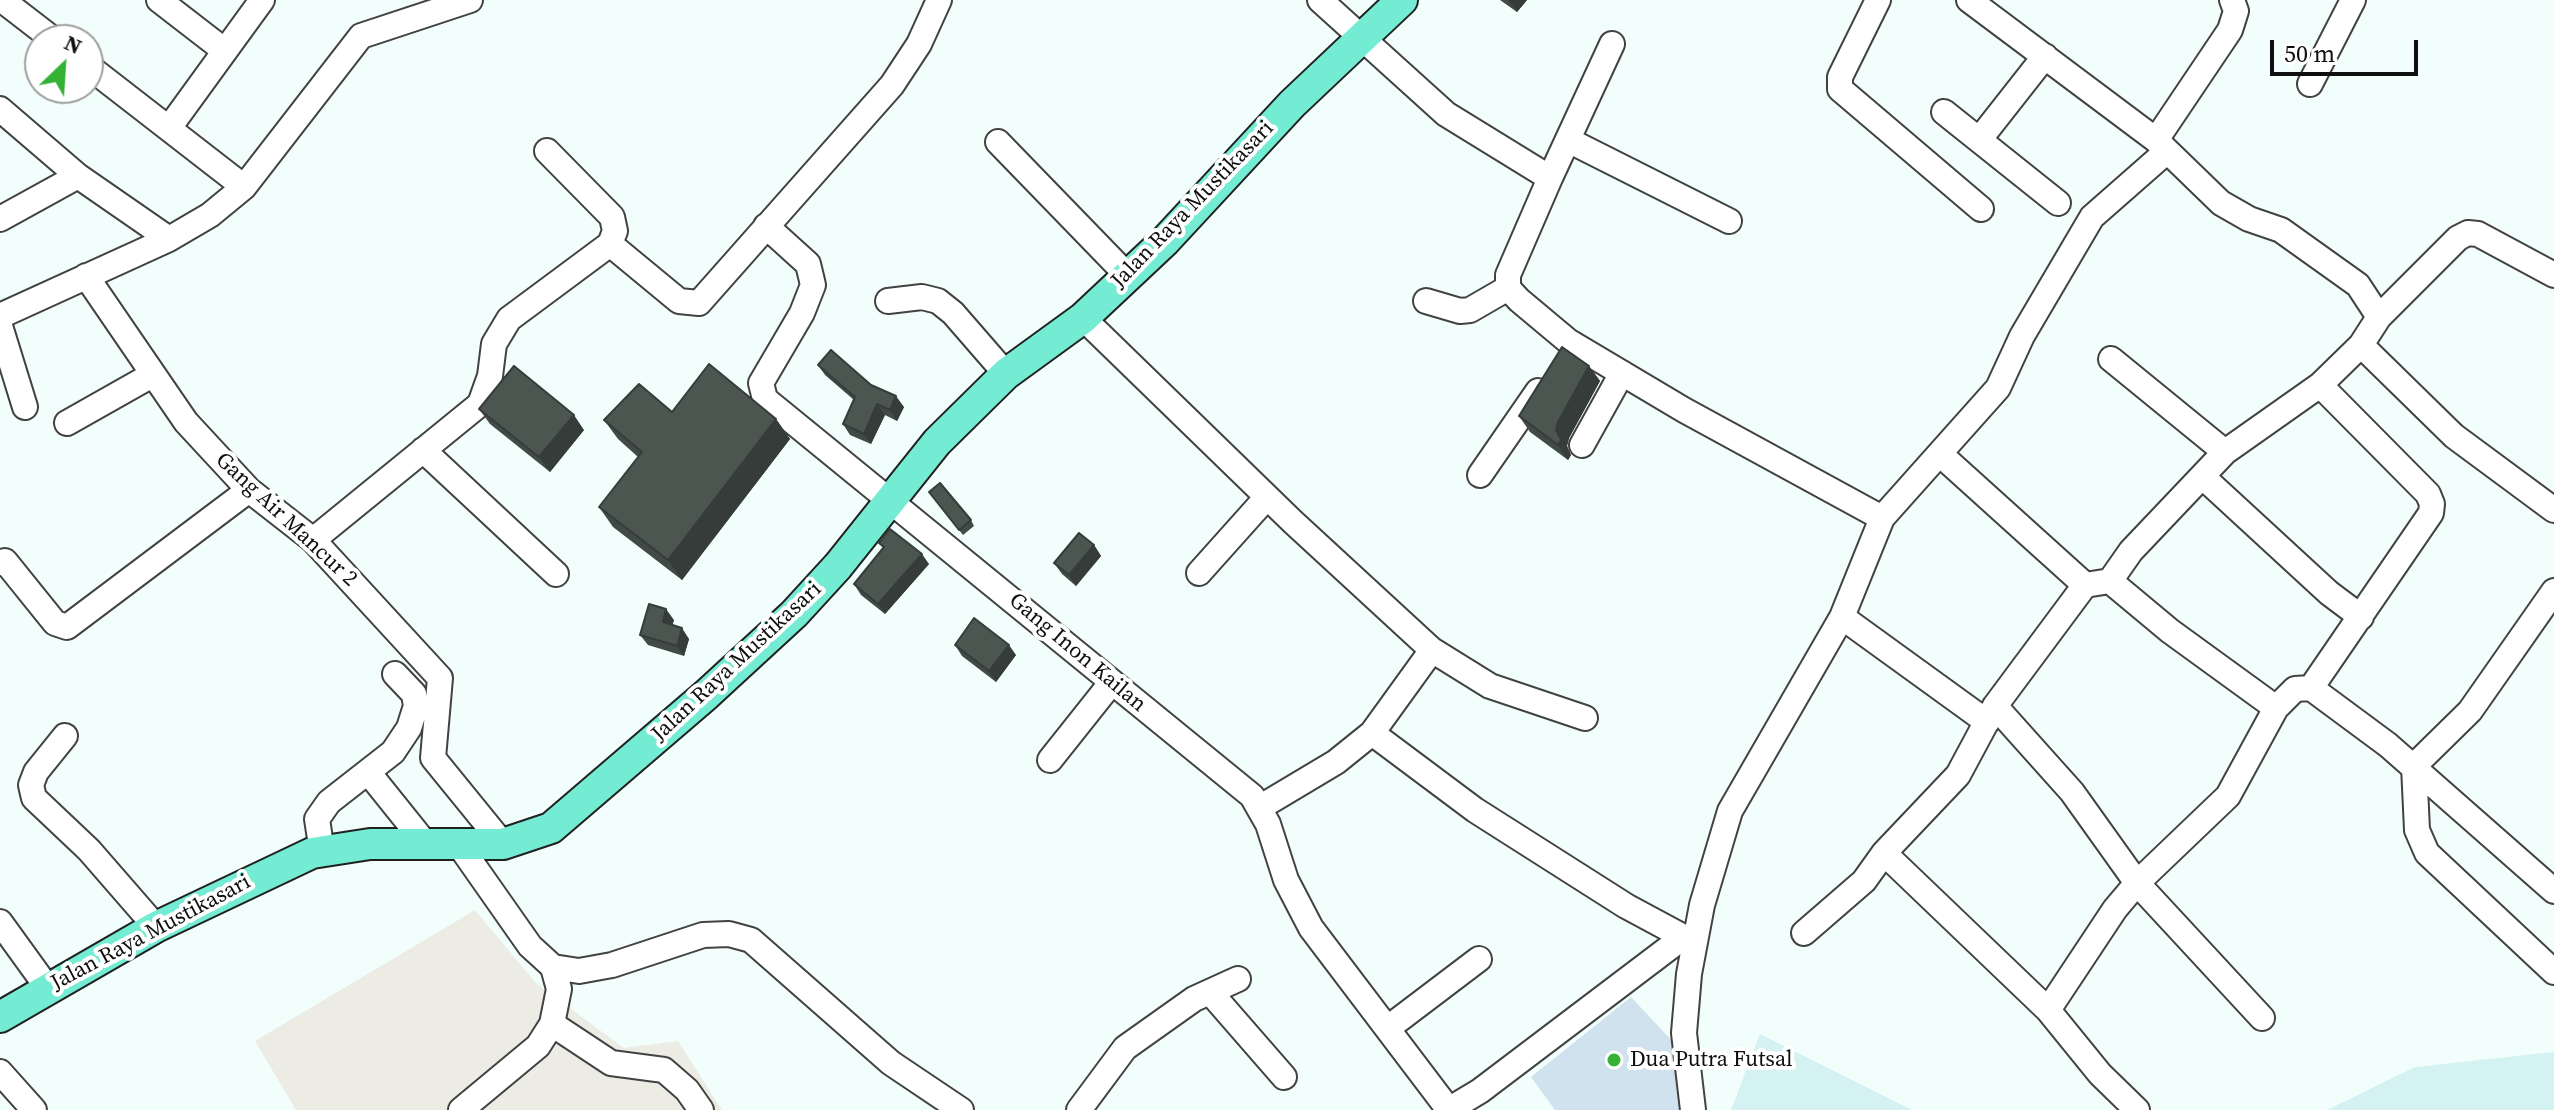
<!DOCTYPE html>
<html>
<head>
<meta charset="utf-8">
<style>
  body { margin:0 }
  #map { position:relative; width:2554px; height:1110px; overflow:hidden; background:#f2fefc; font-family:"Source Serif 4",serif }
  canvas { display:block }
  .north { position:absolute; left:24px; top:24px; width:80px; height:80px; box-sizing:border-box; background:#fff; border:2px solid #9f9f9f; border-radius:50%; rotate:25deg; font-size:22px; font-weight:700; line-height:32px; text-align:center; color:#0f0f0f }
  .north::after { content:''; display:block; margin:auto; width:28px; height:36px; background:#34b234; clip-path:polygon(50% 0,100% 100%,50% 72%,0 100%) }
  .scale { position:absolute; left:2270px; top:40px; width:148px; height:36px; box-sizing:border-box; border:4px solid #0f0f0f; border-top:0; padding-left:10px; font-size:24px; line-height:28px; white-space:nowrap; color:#0f0f0f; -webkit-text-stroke:6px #fff; paint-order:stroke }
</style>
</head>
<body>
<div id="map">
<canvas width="2554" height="1110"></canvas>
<div class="north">N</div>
<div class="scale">50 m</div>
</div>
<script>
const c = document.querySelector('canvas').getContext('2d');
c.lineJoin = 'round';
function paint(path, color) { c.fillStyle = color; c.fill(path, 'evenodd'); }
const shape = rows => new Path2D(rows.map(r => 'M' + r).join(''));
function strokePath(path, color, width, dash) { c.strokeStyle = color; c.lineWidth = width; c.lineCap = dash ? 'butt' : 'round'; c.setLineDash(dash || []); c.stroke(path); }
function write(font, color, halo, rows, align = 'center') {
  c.font = font + ' "Source Serif 4",serif'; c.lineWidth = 8; c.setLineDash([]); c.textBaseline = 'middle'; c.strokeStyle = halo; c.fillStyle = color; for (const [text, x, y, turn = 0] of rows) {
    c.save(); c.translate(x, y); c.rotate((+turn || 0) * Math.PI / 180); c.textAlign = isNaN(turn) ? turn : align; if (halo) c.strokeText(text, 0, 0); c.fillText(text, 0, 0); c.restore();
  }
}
const industrial = shape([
  [475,910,537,984,624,1048,678,1041,722,1110,296,1110,255,1041]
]);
const farmland = shape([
  [1760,1034,1912,1110,1731,1110],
  [2554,1052,2554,1110,2327,1110,2415,1067]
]);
const pitch = shape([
  [1631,997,1674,1043,1682,1110,1555,1110,1531,1077]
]);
const minor = shape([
  [2,0,54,40],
  [159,0,225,51],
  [1320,0,1446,114,1550,178,1508,275,1508,288,1519,300,1568,341,1684,410,1882,518],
  [1878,0,1840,77,1840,89,1981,209],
  [1969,0,2156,140,2221,203,2249,219,2281,230,2358,285,2379,317],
  [88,66,244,187],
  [2310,84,2353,0],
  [0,109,78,176,169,239],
  [1944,112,2058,203],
  [169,128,262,0],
  [1979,140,2045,56],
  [2156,140,2230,30,2236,11,2232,0],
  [1570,141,1729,221],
  [998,142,1126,274],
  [547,151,612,217,615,231,610,244],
  [1550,178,1612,44],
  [0,219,78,176],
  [766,226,808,264,813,285,802,313,761,383,765,399,1252,796,1268,824,1286,880,1311,928,1449,1110],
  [86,276,186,422,249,490,313,540,440,678,433,758,503,844],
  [888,301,922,297,938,301,953,313,1006,374],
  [1426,301,1460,311,1470,310,1508,288],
  [0,316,169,239,210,215,244,187,361,36,470,0],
  [1083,318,1293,522,1432,650,1490,686,1585,718],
  [0,326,25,407],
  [2361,345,2454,436,2554,510],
  [2111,359,2225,452],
  [67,423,152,375],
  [1582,445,1622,373],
  [423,450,556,574],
  [1941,455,2085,585,2110,581,2131,551,2225,452,2320,385,2361,345,2379,317,2458,238,2468,233,2478,234,2554,275],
  [1480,475,1538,391],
  [2203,477,2329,593,2361,617],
  [313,540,480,404,490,376,494,344,509,319,610,244,679,301,699,303,892,85,919,44,939,0],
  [0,563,5,561,55,623,67,627,249,490],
  [1199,573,1267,497],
  [2110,581,2170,631,2276,708],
  [2554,591,2470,711,2414,766,2417,830,2427,853,2554,972],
  [1842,617,1987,722],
  [2311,688,2431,513,2432,504,2428,494,2320,385],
  [1995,706,2072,792,2137,883,2262,1018],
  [1372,733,1475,810,1626,906,1693,942],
  [65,736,36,772,31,785,34,798,89,850,156,927],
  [1050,760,1112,682],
  [368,772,425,843],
  [1259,808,1336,762,1372,733,1432,650],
  [457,842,530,946,553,967,579,971,612,965,703,935,729,934,751,940,891,1063,961,1110],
  [322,852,317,819,329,802,393,752,409,728,416,706,414,694,395,674],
  [1884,853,2048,1010,2100,1074,2137,1110],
  [0,922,47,987],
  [1804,933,1864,881,1884,853,1958,775,1995,706,2085,585],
  [1210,992,1284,1077],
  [2048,1010,2115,909,2137,883,2228,796,2276,708,2295,689,2311,688,2388,745,2554,891],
  [552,1024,611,1063,664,1070,687,1090,701,1110],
  [1388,1028,1479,959],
  [0,1072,34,1110],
  [1450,1109,1480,1091,1682,938],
  [461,1110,538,1046,552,1024,559,989,553,967],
  [1079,1110,1125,1048,1194,999,1238,979],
  [1693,1110,1684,1033,1689,974,1702,905,1730,811,1842,617,1882,518,1998,388,2022,336,2092,217,2166,152]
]);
const major = shape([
  [0,1017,156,927,312,853,370,844,503,844,551,828,706,695,794,614,838,566,937,442,1006,374,1083,318,1165,241,1292,104,1402,0]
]);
const wall = shape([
  [1500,0,1527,0,1517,12],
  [818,365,871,385,904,407,897,421,885,415,871,444,850,435,843,424,854,400,825,375],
  [1589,366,1600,381,1569,438,1567,446,1571,455,1568,460,1530,432,1519,416],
  [479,409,584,430,550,472,490,424],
  [672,412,776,419,790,439,682,580,613,527,599,507,638,457,618,439,604,420],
  [929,492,971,520,974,526,963,535],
  [879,543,929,564,885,614,861,595,854,584,883,548],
  [1094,545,1101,556,1076,586,1062,574,1054,563],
  [674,620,672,625,689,639,684,656,648,645,640,635],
  [955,645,1016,655,996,682,962,656]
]);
const shadedWall = shape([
  [1508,0,1527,0,1517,12],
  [1589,366,1600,381,1569,438,1567,446,1571,455,1568,460,1558,445,1556,430,1558,422],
  [896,396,904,407,897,421,890,410],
  [877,404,885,415,871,444,864,434],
  [574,415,584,430,550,472,539,457],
  [776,419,790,439,682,580,668,560],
  [1094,545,1101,556,1076,586,1069,575],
  [922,554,929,564,885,614,878,604],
  [666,609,674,620,670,633,663,622],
  [682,628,689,639,684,656,677,646],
  [1009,645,1016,655,996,682,989,671]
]);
const building = shape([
  [1562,347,1589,366,1558,422,1556,430,1561,440,1558,445,1519,416,1562,347],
  [831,350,871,385,896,396,890,410,877,404,864,434,843,424,855,397,818,365,831,350],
  [709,364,776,419,668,560,599,507,642,452,604,420,639,384,672,412,709,364],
  [514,366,574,415,539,457,479,409,514,366],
  [940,483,971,520,959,530,929,492,940,483],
  [890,529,922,554,878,604,854,584,884,547,879,543,890,529],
  [1079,533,1094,545,1069,575,1054,563,1079,533],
  [649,604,666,609,663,622,682,628,677,646,640,635,649,604],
  [974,618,1009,645,989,671,955,645,974,618]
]);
const markers = [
  [1614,1060,8,"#34b234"]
];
const streetNames = [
  ["Jalan Raya Mustikasari",1193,205,-46],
  ["Gang Air Mancur 2",286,520,43],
  ["Gang Inon Kailan",1077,653,40],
  ["Jalan Raya Mustikasari",737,662,-43],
  ["Jalan Raya Mustikasari",151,933,-28]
];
const poiNames = [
  ["Dua Putra Futsal",1630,1060]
];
paint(industrial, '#ecece4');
paint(farmland, '#d4f2f1');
paint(pitch, '#cfe2ee');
strokePath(minor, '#424242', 28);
strokePath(major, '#202020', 34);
strokePath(minor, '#fff', 24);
strokePath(major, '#74ebd3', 30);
paint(wall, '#414a46');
paint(shadedWall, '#353c39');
paint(building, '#4c5651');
strokePath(building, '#353c39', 2);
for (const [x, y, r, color] of markers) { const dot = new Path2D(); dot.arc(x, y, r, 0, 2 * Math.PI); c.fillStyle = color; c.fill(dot); strokePath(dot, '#fff', 3); }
write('22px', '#0f0f0f', '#fff', streetNames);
write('22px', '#0f0f0f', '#fff', poiNames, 'left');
</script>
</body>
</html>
